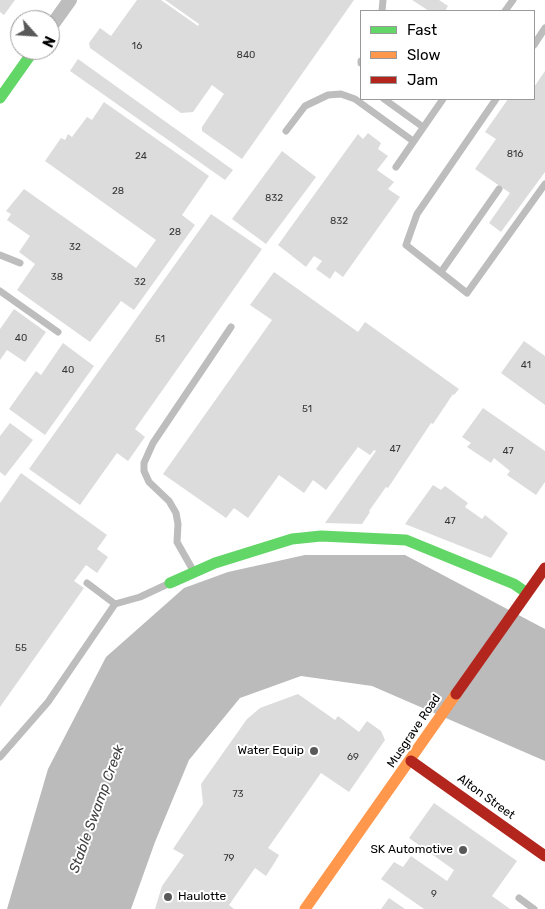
<!DOCTYPE html>
<html>
<head>
<meta charset="utf-8">
<style>
  body { margin:0 }
  #map { position:relative; width:545px; height:909px; overflow:hidden; background:#fff; font-family:Rubik,sans-serif }
  canvas { display:block }
  .legend { position:absolute; left:360px; top:10px; width:175px; height:90px; box-sizing:border-box; background:#fff; border:1px solid #999; margin:0; padding:6px 9px; list-style:none; font-size:15px; color:#000 }
  .legend li { display:flex; align-items:center; gap:10px; height:25px }
  .legend b { width:25px; border:1px solid #999 }
  .north { position:absolute; left:10px; top:10px; width:50px; height:50px; box-sizing:border-box; background:#fff; border:1px solid #999; border-radius:50%; rotate:116deg; font-size:14px; font-weight:700; line-height:20px; text-align:center; color:#000 }
  .north::after { content:''; display:block; margin:auto; width:18px; height:22px; background:#595959; clip-path:polygon(50% 0,100% 100%,50% 72%,0 100%) }
</style>
</head>
<body>
<div id="map">
<canvas width="545" height="909"></canvas>
<ul class="legend">
<li><b style="height:6px;background:#63d668"></b>Fast</li>
<li><b style="height:6px;background:#ff974d"></b>Slow</li>
<li><b style="height:6px;background:#b3261e"></b>Jam</li>
</ul>
<div class="north">N</div>
</div>
<script>
const c = document.querySelector('canvas').getContext('2d');
c.lineJoin = 'round';
function paint(path, color) { c.fillStyle = color; c.fill(path, 'evenodd'); }
const shape = rows => new Path2D(rows.map(r => 'M' + r).join(''));
function strokePath(path, color, width, dash) { c.strokeStyle = color; c.lineWidth = width; c.lineCap = dash ? 'butt' : 'round'; c.setLineDash(dash || []); c.stroke(path); }
function write(font, color, halo, rows, align = 'center') {
  c.font = font + ' Rubik,sans-serif'; c.lineWidth = 4; c.setLineDash([]); c.textBaseline = 'middle'; c.strokeStyle = halo; c.fillStyle = color; for (const [text, x, y, turn = 0] of rows) {
    c.save(); c.translate(x, y); c.rotate((+turn || 0) * Math.PI / 180); c.textAlign = isNaN(turn) ? turn : align; if (halo) c.strokeText(text, 0, 0); c.fillText(text, 0, 0); c.restore();
  }
}
const water = shape([
  [305,555,405,555,545,629,545,761,372,686,301,676,240,698,189,760,155,842,131,909,7,909,48,769,106,657,184,588,228,572]
]);
const building = shape([
  [0,0,15,0,4,15,0,12],
  [137,0,161,0,198,26,199,24,165,0,354,0,242,159,202,131,202,127,224,94,212,85,193,112,181,113,90,48,89,43,100,28,111,36],
  [412,0,439,0,448,6,445,11,429,11],
  [78,59,233,170,225,180,70,71],
  [545,71,545,172,501,232,489,223,510,193,475,169,496,139,485,132,508,99,534,99,534,87],
  [104,102,209,176,182,215,195,225,134,310,121,301,90,342,17,290,35,264,19,252,30,236,7,220,11,214,6,211,24,189,136,268,156,240,45,161,61,138,65,140,68,134,72,137,87,117,92,120],
  [368,133,381,143,378,149,388,156,377,170,394,182,388,189,400,197,343,277,335,271,330,279,316,269,322,261,314,256,306,267,278,245,358,134,363,139],
  [282,151,316,177,266,244,232,219],
  [211,214,262,249,135,429,145,437,128,461,117,453,80,505,29,469],
  [274,272,358,332,365,322,459,389,454,395,453,394,433,424,431,423,388,488,386,487,369,511,370,512,362,524,325,523,376,451,374,450,370,455,358,447,326,490,313,480,304,493,279,475,248,518,234,508,226,518,163,474,272,320,250,305],
  [14,309,46,332,25,362,7,350,0,360,0,329],
  [524,341,545,356,545,405,501,373],
  [63,343,94,366,45,435,9,409,36,371,41,375],
  [483,408,545,451,545,482,536,495,507,475,510,471,494,458,491,463,467,447,471,443,462,437],
  [10,423,33,440,5,476,0,472,0,436],
  [21,473,107,535,97,549,108,557,97,573,86,565,74,581,84,588,0,707,0,503],
  [433,485,441,490,445,486,468,503,465,507,482,519,485,515,508,533,491,558,405,524],
  [298,694,335,720,338,716,359,732,367,721,381,731,385,740,349,792,321,773,268,848,279,855,275,862,266,876,255,868,229,905,234,909,155,909,162,886,184,855,173,849,203,804,201,784,247,719,260,708],
  [434,803,517,861,492,896,510,909,424,909,381,879,394,862,403,867,411,856,447,881,454,870,409,838],
  [389,898,405,909,381,909]
]);
const lane = shape([
  [382,11,383,0],
  [505,11,513,0],
  [534,45,545,28],
  [361,61,361,63],
  [384,99,423,127],
  [496,99,417,214,406,245,467,293,545,184],
  [286,131,305,106,328,95,341,94,355,99,413,141],
  [396,167,443,99],
  [0,255,20,263],
  [441,272,499,189],
  [0,291,58,332],
  [194,572,177,542,178,524,176,513,169,501,149,482,144,471,144,463,153,443,231,327],
  [87,583,115,604,140,597,170,583],
  [0,757,48,702,115,604],
  [519,898,534,909]
]);
const street = shape([
  [50,28,70,0]
]);
const fast = shape([
  [0,98,34,50],
  [170,583,215,563,292,539,321,536,406,540,514,584,527,593]
]);
const slow = shape([
  [305,909,456,694]
]);
const jam = shape([
  [456,694,545,568],
  [411,761,545,856]
]);
const markers = [
  [314,751,5,"#595959"],
  [463,850,5,"#595959"],
  [168,897,5,"#595959"]
];
const numberNames = [
  ["16",137,46],
  ["840",246,55],
  ["816",515,154],
  ["24",141,156],
  ["28",118,191],
  ["832",274,198],
  ["832",339,221],
  ["28",175,232],
  ["32",75,247],
  ["38",57,277],
  ["32",140,282],
  ["40",21,338],
  ["51",160,339],
  ["41",526,365],
  ["40",68,370],
  ["51",307,409],
  ["47",395,449],
  ["47",508,451],
  ["47",450,521],
  ["55",21,648],
  ["69",353,757],
  ["73",238,794],
  ["79",229,858],
  ["9",434,894]
];
const streetNames = [
  ["Musgrave Road",414,731,-56],
  ["Alton Street",486,797,36]
];
const poiNames = [
  ["Water Equip",304,751],
  ["SK Automotive",453,850],
  ["Haulotte",178,897,"left"]
];
const waterNames = [
  ["Stable Swamp Creek",97,809,-70]
];
paint(water, '#bbb');
paint(building, '#dcdcdc');
strokePath(lane, '#bdbdbd', 7);
strokePath(street, '#bdbdbd', 14);
strokePath(fast, '#63d668', 11);
strokePath(slow, '#ff974d', 11);
strokePath(jam, '#b3261e', 11);
for (const [x, y, r, color] of markers) { const dot = new Path2D(); dot.arc(x, y, r, 0, 2 * Math.PI); c.fillStyle = color; c.fill(dot); strokePath(dot, '#fff', 2); }
write('10px', '#373737', null, numberNames);
write('12px', '#000', '#fff', streetNames);
write('12px', '#000', '#fff', poiNames, 'right');
write('italic 14px', '#3f3f3f', '#fff', waterNames);
</script>
</body>
</html>
